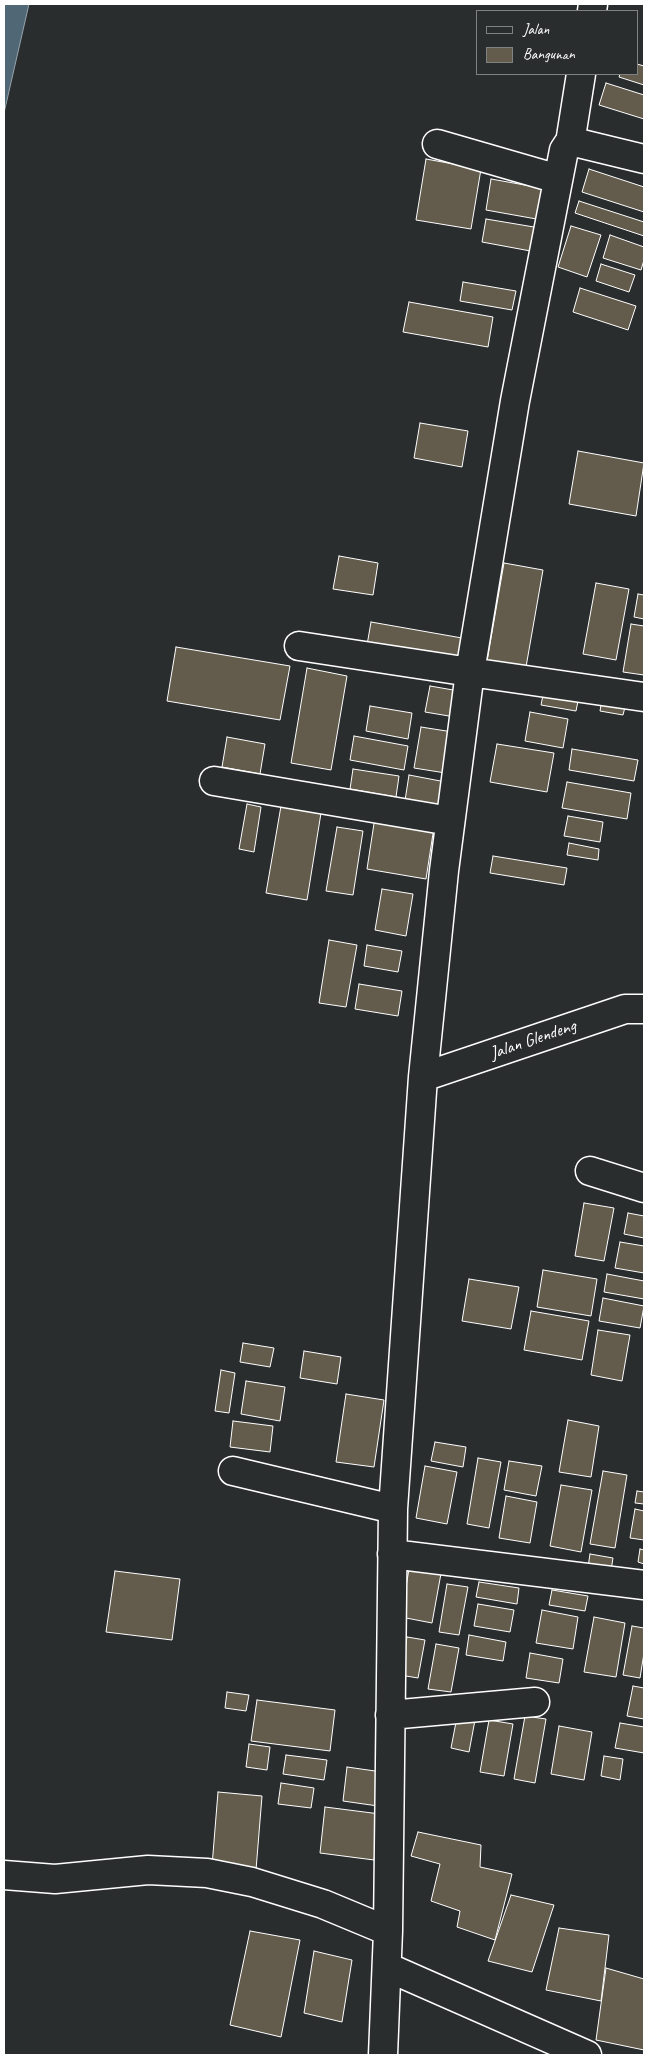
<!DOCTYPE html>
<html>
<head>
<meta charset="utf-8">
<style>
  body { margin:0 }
  #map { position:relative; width:648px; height:2059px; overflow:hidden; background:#2a2d2e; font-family:Caveat,sans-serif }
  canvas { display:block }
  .frame { position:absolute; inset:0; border:5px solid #fff; pointer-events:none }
  .legend { position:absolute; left:476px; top:10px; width:162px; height:65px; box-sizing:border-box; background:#2a2d2e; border:1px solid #7f8182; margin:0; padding:6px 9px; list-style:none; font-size:15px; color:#fff }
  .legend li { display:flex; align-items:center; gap:10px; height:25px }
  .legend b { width:25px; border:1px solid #7f8182 }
</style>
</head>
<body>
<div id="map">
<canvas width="648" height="2059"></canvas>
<div class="frame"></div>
<ul class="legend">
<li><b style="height:6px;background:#2a2d2e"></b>Jalan</li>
<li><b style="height:14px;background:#635c4c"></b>Bangunan</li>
</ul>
</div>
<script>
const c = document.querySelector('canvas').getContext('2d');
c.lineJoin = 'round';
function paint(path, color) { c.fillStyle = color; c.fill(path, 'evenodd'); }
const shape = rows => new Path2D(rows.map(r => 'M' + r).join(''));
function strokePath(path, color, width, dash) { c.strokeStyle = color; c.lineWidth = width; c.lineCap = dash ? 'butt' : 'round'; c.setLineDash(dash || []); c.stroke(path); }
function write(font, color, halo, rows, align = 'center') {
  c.font = font + ' Caveat,sans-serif'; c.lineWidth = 4; c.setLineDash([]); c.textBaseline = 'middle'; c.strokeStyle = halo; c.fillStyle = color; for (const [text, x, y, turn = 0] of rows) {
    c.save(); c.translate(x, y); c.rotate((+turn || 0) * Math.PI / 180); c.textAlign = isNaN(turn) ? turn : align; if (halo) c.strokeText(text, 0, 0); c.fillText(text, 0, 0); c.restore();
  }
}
const water = shape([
  [4,4,29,4,4,113,4,4]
]);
const building = shape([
  [637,64,644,66,644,85,619,77,620,74,637,74,637,64],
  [606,83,644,95,644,119,599,105,606,83],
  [426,159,481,169,471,229,416,220,426,159],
  [589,169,644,187,644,212,582,192,589,169],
  [491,179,547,189,542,220,486,210,491,179],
  [579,201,644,222,644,236,575,213,579,201],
  [486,219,540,228,536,252,482,242,486,219],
  [571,226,601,235,587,277,558,267,571,226],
  [610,235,644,247,644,260,641,270,603,258,610,235],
  [601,264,635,275,629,292,596,281,601,264],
  [463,282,516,291,512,310,460,301,463,282],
  [580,288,636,306,628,330,573,312,580,288],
  [409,302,493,317,488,347,403,332,409,302],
  [420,423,468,431,462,467,414,458,420,423],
  [578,451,644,463,636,516,569,504,578,451],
  [339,556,378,563,373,595,333,589,339,556],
  [504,563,543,570,526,667,487,661,504,563],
  [596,583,629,589,616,660,583,654,596,583],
  [638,594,644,595,644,619,634,617,638,594],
  [371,622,462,638,457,667,366,651,371,622],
  [631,624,644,626,644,675,623,672,631,624],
  [176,647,290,666,280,720,167,701,176,647],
  [307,668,347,676,331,770,291,763,307,668],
  [430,686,459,691,455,717,425,712,430,686],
  [543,695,578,701,576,711,541,705,543,695],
  [602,699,626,703,623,715,600,711,602,699],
  [370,706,412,713,408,739,366,731,370,706],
  [530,712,568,719,563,748,525,741,530,712],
  [421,727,459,733,452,774,414,768,421,727],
  [354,736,408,746,404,770,350,760,354,736],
  [227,737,265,744,260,774,222,767,227,737],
  [497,744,554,753,547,792,490,782,497,744],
  [572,749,638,760,634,781,569,770,572,749],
  [353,769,399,776,396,797,350,789,353,769],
  [409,775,451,783,446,815,404,807,409,775],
  [567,782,631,793,627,819,562,808,567,782],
  [247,804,261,807,254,852,239,849,247,804],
  [281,806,321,813,307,900,266,893,281,806],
  [568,816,603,822,600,842,564,836,568,816],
  [375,817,434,827,426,879,367,869,375,817],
  [337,827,363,831,353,895,326,891,337,827],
  [569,843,599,849,598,860,567,855,569,843],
  [493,856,567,868,564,885,490,873,493,856],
  [382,889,413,894,406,936,375,930,382,889],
  [329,940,357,945,346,1007,319,1003,329,940],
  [367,945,402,951,398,972,364,966,367,945],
  [359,984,402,991,398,1016,355,1009,359,984],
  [584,1203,614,1208,604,1261,575,1256,584,1203],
  [628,1213,644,1216,644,1238,624,1234,628,1213],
  [620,1242,644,1246,644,1273,615,1268,620,1242],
  [543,1270,597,1279,591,1316,537,1307,543,1270],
  [607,1274,644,1281,644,1299,604,1292,607,1274],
  [469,1279,519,1287,511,1329,462,1321,469,1279],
  [603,1298,644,1306,640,1328,599,1321,603,1298],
  [531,1311,589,1321,582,1360,524,1350,531,1311],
  [598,1330,630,1335,622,1381,591,1375,598,1330],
  [243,1343,274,1348,270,1367,240,1362,243,1343],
  [304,1351,341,1357,337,1384,300,1378,304,1351],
  [221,1370,235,1373,229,1413,215,1411,221,1370],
  [246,1381,285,1387,280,1421,241,1414,246,1381],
  [346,1394,384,1400,374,1467,336,1462,346,1394],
  [568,1420,599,1426,591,1477,559,1472,568,1420],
  [233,1421,273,1426,270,1452,230,1447,233,1421],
  [435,1442,466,1447,463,1467,431,1461,435,1442],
  [478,1458,501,1462,489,1528,467,1524,478,1458],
  [509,1461,542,1466,536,1496,504,1490,509,1461],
  [425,1466,457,1472,447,1524,416,1518,425,1466],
  [603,1471,627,1475,615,1548,590,1544,603,1471],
  [561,1485,592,1490,581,1552,550,1546,561,1485],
  [637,1491,644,1492,644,1504,635,1503,637,1491],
  [506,1496,537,1502,530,1543,499,1538,506,1496],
  [635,1509,644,1511,644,1540,630,1538,635,1509],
  [640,1549,644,1550,644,1564,638,1562,640,1549],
  [590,1554,613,1558,610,1577,587,1574,590,1554],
  [410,1563,442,1568,432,1623,401,1617,410,1563],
  [115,1571,180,1579,172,1640,106,1632,115,1571],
  [479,1582,519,1588,517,1604,476,1597,479,1582],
  [447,1584,468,1587,459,1635,439,1632,447,1584],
  [552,1590,588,1596,585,1611,549,1605,552,1590],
  [478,1604,514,1610,510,1632,474,1626,478,1604],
  [542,1610,578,1617,573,1649,536,1643,542,1610],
  [594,1617,625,1623,616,1677,584,1672,594,1617],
  [632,1626,644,1628,644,1653,640,1678,623,1675,632,1626],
  [469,1635,506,1642,503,1661,466,1655,469,1635],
  [407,1637,425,1640,418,1678,400,1675,407,1637],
  [436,1644,459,1648,451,1692,428,1689,436,1644],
  [530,1653,563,1659,559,1683,526,1678,530,1653],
  [633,1686,644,1688,644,1719,627,1716,633,1686],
  [227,1692,249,1695,246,1711,225,1708,227,1692],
  [257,1700,335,1710,330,1751,251,1741,257,1700],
  [525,1716,546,1719,535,1783,514,1779,525,1716],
  [457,1717,475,1720,469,1752,451,1748,457,1717],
  [489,1720,513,1724,504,1776,480,1772,489,1720],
  [620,1723,644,1727,644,1753,615,1748,620,1723],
  [559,1726,592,1732,584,1780,551,1774,559,1726],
  [249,1744,270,1747,267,1770,246,1767,249,1744],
  [286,1755,327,1760,324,1780,283,1774,286,1755],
  [604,1756,623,1759,620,1780,601,1776,604,1756],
  [347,1767,382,1772,378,1806,343,1801,347,1767],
  [281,1783,314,1788,311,1808,278,1804,281,1783],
  [218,1792,262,1796,256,1870,212,1866,218,1792],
  [325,1807,380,1814,374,1860,320,1853,325,1807],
  [418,1832,481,1845,480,1867,512,1874,495,1940,457,1927,460,1911,431,1901,440,1864,411,1856,418,1832],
  [511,1895,554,1905,532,1972,488,1961,511,1895],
  [559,1928,609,1935,601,2001,546,1990,559,1928],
  [250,1931,300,1940,281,2037,230,2025,250,1931],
  [314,1951,352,1960,342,2022,304,2013,314,1951],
  [606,1968,644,1979,644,2050,596,2040,606,1968]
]);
const minor = shape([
  [592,11,593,4],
  [570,143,581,74],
  [437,144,558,179],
  [299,646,470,672,515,401,564,150,568,144,574,142,644,159],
  [214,781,450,821],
  [423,1077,625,1009,644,1009],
  [590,1171,644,1188],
  [233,1471,393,1509],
  [392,1554,644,1585],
  [390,1715,535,1702],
  [4,1875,55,1879,148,1870,207,1873,252,1882,323,1904,388,1931],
  [387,1967,587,2055],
  [383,2055,388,1931,393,1509,423,1077,444,871,470,672,644,697]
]);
const streetNames = [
  ["Jalan Glendeng",533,1040,-19]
];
paint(water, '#506775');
strokePath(water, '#96a4ac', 1);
paint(building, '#635c4c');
strokePath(building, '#fff', 1);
strokePath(minor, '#fff', 31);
strokePath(minor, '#2a2d2e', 28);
write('18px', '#fff', '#2a2d2e', streetNames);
</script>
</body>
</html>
